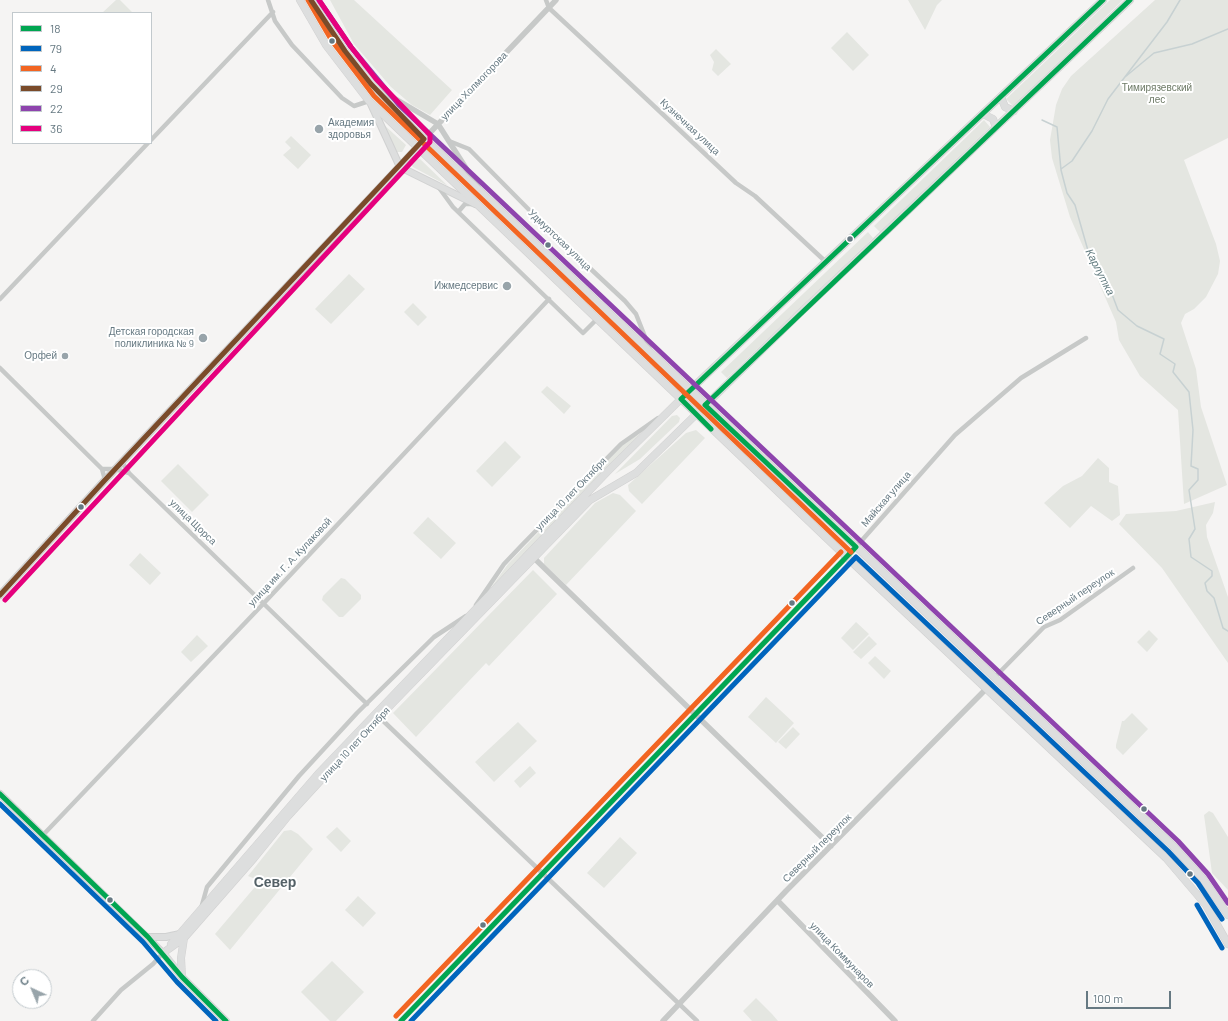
<!DOCTYPE html>
<html>
<head>
<meta charset="utf-8">
<style>
  body { margin:0 }
  #map { position:relative; width:1228px; height:1021px; overflow:hidden; background:#f5f4f3; font-family:Barlow,sans-serif }
  canvas { display:block }
  .legend { position:absolute; left:12px; top:12px; width:140px; height:132px; box-sizing:border-box; background:#fff; border:1px solid #c2c9cd; margin:0; padding:5px 7px; list-style:none; font-size:12px; color:#667982 }
  .legend li { display:flex; align-items:center; gap:8px; height:20px }
  .legend b { width:20px; border:1px solid #c2c9cd }
  .north { position:absolute; left:12px; top:969px; width:40px; height:40px; box-sizing:border-box; background:#fff; border:1px solid #c2c9cd; border-radius:50%; rotate:316deg; font-size:11px; font-weight:700; line-height:16px; text-align:center; color:#667982 }
  .north::after { content:''; display:block; margin:auto; width:14px; height:18px; background:#98a4aa; clip-path:polygon(50% 0,100% 100%,50% 72%,0 100%) }
  .scale { position:absolute; left:1086px; top:991px; width:85px; height:18px; box-sizing:border-box; border:2px solid #667982; border-top:0; padding-left:5px; font-size:12px; line-height:14px; white-space:nowrap; color:#667982; -webkit-text-stroke:3px #fff; paint-order:stroke }
</style>
</head>
<body>
<div id="map">
<canvas width="1228" height="1021"></canvas>
<ul class="legend">
<li><b style="height:5px;background:#00a651"></b>18</li>
<li><b style="height:5px;background:#0065bd"></b>79</li>
<li><b style="height:5px;background:#f26522"></b>4</li>
<li><b style="height:5px;background:#7a4b2a"></b>29</li>
<li><b style="height:5px;background:#8e44ad"></b>22</li>
<li><b style="height:5px;background:#e5007d"></b>36</li>
</ul>
<div class="north">С</div>
<div class="scale">100 m</div>
</div>
<script>
const c = document.querySelector('canvas').getContext('2d');
c.lineJoin = 'round';
function paint(path, color) { c.fillStyle = color; c.fill(path, 'evenodd'); }
const shape = rows => new Path2D(rows.map(r => 'M' + r).join(''));
function strokePath(path, color, width, dash) { c.strokeStyle = color; c.lineWidth = width; c.lineCap = dash ? 'butt' : 'round'; c.setLineDash(dash || []); c.stroke(path); }
function write(font, color, halo, rows, align = 'center') {
  c.font = font + ' Barlow,sans-serif'; c.lineWidth = 4; c.setLineDash([]); c.textBaseline = 'middle'; c.strokeStyle = halo; c.fillStyle = color; for (const [text, x, y, turn = 0] of rows) {
    c.save(); c.translate(x, y); c.rotate((+turn || 0) * Math.PI / 180); c.textAlign = isNaN(turn) ? turn : align; if (halo) c.strokeText(text, 0, 0); c.fillText(text, 0, 0); c.restore();
  }
}
const green = shape([
  [116,0,120,0,133,13,102,13],
  [330,0,354,0,452,90,430,115,412,105,391,87,354,44],
  [908,0,942,0,937,5,925,30],
  [1110,0,1123,0,1013,106,1006,99],
  [1155,0,1228,0,1228,138,1184,160,1216,244,1220,261,1218,274,1206,297,1194,309,1185,314,1181,323,1196,369,1201,407,1227,485,1184,504,1178,410,1140,376,1119,340,1116,322,1070,217,1052,158,1050,140,1056,105,1062,89,1071,76],
  [847,32,869,55,853,71,831,48],
  [716,49,731,64,718,76,712,70,714,62,710,55],
  [984,120,990,127,880,232,874,226],
  [382,123,406,145,402,152,397,152],
  [291,136,311,155,298,169,283,155,291,148,285,142],
  [416,158,420,159,448,186,413,167,411,164],
  [868,232,873,238,727,378,721,372],
  [349,274,365,289,331,324,315,309],
  [413,303,427,317,418,326,404,312],
  [547,386,571,406,564,414,541,392],
  [677,415,680,418,679,422,640,459,615,474,672,416],
  [696,430,705,438,642,504,629,491,628,485,686,433],
  [641,433,490,589,508,564,625,442],
  [505,441,521,457,492,487,476,471],
  [1098,458,1109,468,1109,482,1118,486,1120,515,1112,521,1091,506,1070,528,1044,503,1063,486,1082,476],
  [178,464,209,495,192,512,161,481],
  [613,493,620,495,636,511,566,585,544,564,544,558,595,503],
  [1215,502,1213,513,1206,525,1207,537,1228,597,1228,663,1162,568,1119,524,1126,514,1176,511],
  [428,517,456,543,441,559,413,533],
  [140,553,161,573,150,585,129,565],
  [533,570,557,594,489,666,486,663,416,737,393,713],
  [341,578,345,579,361,595,361,599,343,617,339,617,322,600,323,596],
  [856,622,869,634,853,650,841,638],
  [1149,630,1158,639,1147,652,1137,642],
  [197,635,208,646,191,662,181,652],
  [869,636,877,644,861,659,853,652],
  [875,656,891,671,884,679,868,663],
  [766,697,794,723,776,743,748,717],
  [1132,713,1148,729,1123,755,1116,748,1116,745,1122,721,1124,721],
  [518,722,537,741,494,782,475,762],
  [793,727,800,734,786,749,778,742],
  [530,766,536,773,520,788,514,781],
  [1209,811,1213,813,1228,837,1228,890,1212,873,1204,815],
  [337,827,351,841,341,852,326,837],
  [291,830,298,834,313,849,230,950,215,934,260,881,248,876,284,831],
  [620,837,637,853,604,888,587,873],
  [358,896,376,913,363,927,345,910],
  [332,961,364,992,336,1021,330,1021,301,992],
  [756,998,772,1014,778,1021,752,1021,743,1011]
]);
const stream = shape([
  [1125,77,1154,53,1192,44,1228,29],
  [1042,120,1057,127,1061,170,1067,193,1075,205,1089,254,1110,289,1118,310,1137,326,1164,339,1160,354,1175,364,1173,372,1189,392,1193,430,1191,466,1198,469,1198,480,1189,490,1195,529,1189,539,1191,557,1212,571,1212,576,1205,583,1207,591,1214,598,1223,628,1228,631],
  [1061,169,1072,161,1092,131,1108,99,1167,22,1180,0]
]);
const minor = shape([
  [268,0,275,21,292,45,342,98,354,106,369,101],
  [546,0,549,8,590,46,736,183,755,196,826,262],
  [151,140,273,12],
  [449,141,469,149,548,229,625,301,636,314,651,352],
  [437,185,453,207,583,333,597,319],
  [459,211,465,204,474,204],
  [0,299,148,143],
  [0,368,102,469,115,469,129,473,367,704],
  [122,462,129,473],
  [102,469,105,480],
  [856,547,955,435,1021,378,1086,338],
  [476,605,504,564,522,545,621,444,658,418],
  [995,677,1044,627,1060,620,1133,568],
  [377,715,697,1021],
  [43,835,264,603,549,299],
  [202,905,207,887,299,776,357,713,434,637,466,616],
  [93,1021,121,990,153,964,163,953]
]);
const tertiary = shape([
  [377,88,438,124,478,187],
  [424,139,556,0],
  [534,558,831,846],
  [778,901,895,1021],
  [401,1021,856,547],
  [663,1021,786,891,986,689]
]);
const secondary = shape([
  [371,104,400,167,475,204],
  [0,595,105,480,417,148],
  [0,794,163,953],
  [148,937,166,937,180,934]
]);
const primary = shape([
  [300,0,326,45,369,101,838,549,1166,858,1206,905,1228,944],
  [311,0,345,51,394,110,1173,846,1203,879,1228,915],
  [1001,97,1005,107,1014,111],
  [983,114,993,119,996,127],
  [171,944,318,774,607,472,690,390,1103,0],
  [163,953,184,938,254,858,288,816,379,717,590,500,636,473,799,314,1130,0],
  [163,953,182,977,226,1021],
  [182,977,181,958,184,938]
]);
const bus1 = shape([
  [711,429,681,399,1103,0],
  [0,794,148,937,182,977,226,1021],
  [401,1021,856,547,705,405,1130,0]
]);
const bus2 = shape([
  [0,804,143,942,177,982,216,1021],
  [1197,905,1222,948],
  [411,1021,856,557,1168,851,1198,883,1222,919]
]);
const bus3 = shape([
  [308,0,332,41,374,96,851,552],
  [396,1016,841,552]
]);
const bus4 = shape([
  [0,595,105,480,424,139,371,84,345,51,311,0]
]);
const bus5 = shape([
  [319,0,351,47,399,105,1178,841,1208,874,1228,903]
]);
const bus6 = shape([
  [5,600,430,142,430,135,376,79,351,47,319,0]
]);
const markers = [
  [332,41,3.5,"#667982"],
  [319,129,5,"#98a4aa"],
  [850,239,3.5,"#667982"],
  [548,245,3.5,"#667982"],
  [507,286,5,"#98a4aa"],
  [203,338,5,"#98a4aa"],
  [65,356,4,"#98a4aa"],
  [81,507,3.5,"#667982"],
  [792,603,3.5,"#667982"],
  [1144,809,3.5,"#667982"],
  [1190,874,3.5,"#667982"],
  [110,900,3.5,"#667982"],
  [483,925,3.5,"#667982"]
];
const streetNames = [
  ["улица Холмогорова",474,86,-46],
  ["Кузнечная улица",690,127,43],
  ["Удмуртская улица",560,240,44],
  ["улица 10 лет Октября",571,494,-46],
  ["Майская улица",886,499,-49],
  ["улица Щорса",193,522,44],
  ["улица им. Г. А. Кулаковой",290,562,-47],
  ["Северный переулок",1075,597,-34],
  ["улица 10 лет Октября",355,744,-47],
  ["Северный переулок",817,848,-45],
  ["улица Коммунаров",842,955,46]
];
const parkNames = [
  ["Тимирязевский",1157,88],
  ["лес",1157,100]
];
const poiNames = [
  ["Академия",328,123,"left"],
  ["здоровья",328,135,"left"],
  ["Ижмедсервис",498,286],
  ["Детская городская",194,332],
  ["поликлиника № 9",194,344],
  ["Орфей",57,356]
];
const waterNames = [
  ["Карлутка",1100,272,63]
];
const districtNames = [
  ["Север",275,882]
];
paint(green, '#e4e6e1');
strokePath(stream, '#c7d1d2', 1.5);
strokePath(secondary, '#d0d1d1', 8);
strokePath(primary, '#d1d1d1', 8);
strokePath(minor, '#c7c9c8', 4.5);
strokePath(tertiary, '#c7c9c8', 5.5);
strokePath(secondary, '#dddede', 6);
strokePath(primary, '#dddede', 7);
strokePath(bus1, '#00a651', 5);
strokePath(bus2, '#0065bd', 5);
strokePath(bus3, '#f26522', 5);
strokePath(bus4, '#7a4b2a', 5);
strokePath(bus5, '#8e44ad', 5);
strokePath(bus6, '#e5007d', 5);
for (const [x, y, r, color] of markers) { const dot = new Path2D(); dot.arc(x, y, r, 0, 2 * Math.PI); c.fillStyle = color; c.fill(dot); strokePath(dot, '#fff', 1.5); }
write('10px', '#667982', '#fff', streetNames);
write('10px', '#6c7965', '#fff', parkNames);
write('10px', '#667982', '#fff', poiNames, 'right');
write('italic 11px', '#627b7f', '#fff', waterNames);
write('bold 14px', '#546167', '#fff', districtNames);
</script>
</body>
</html>
